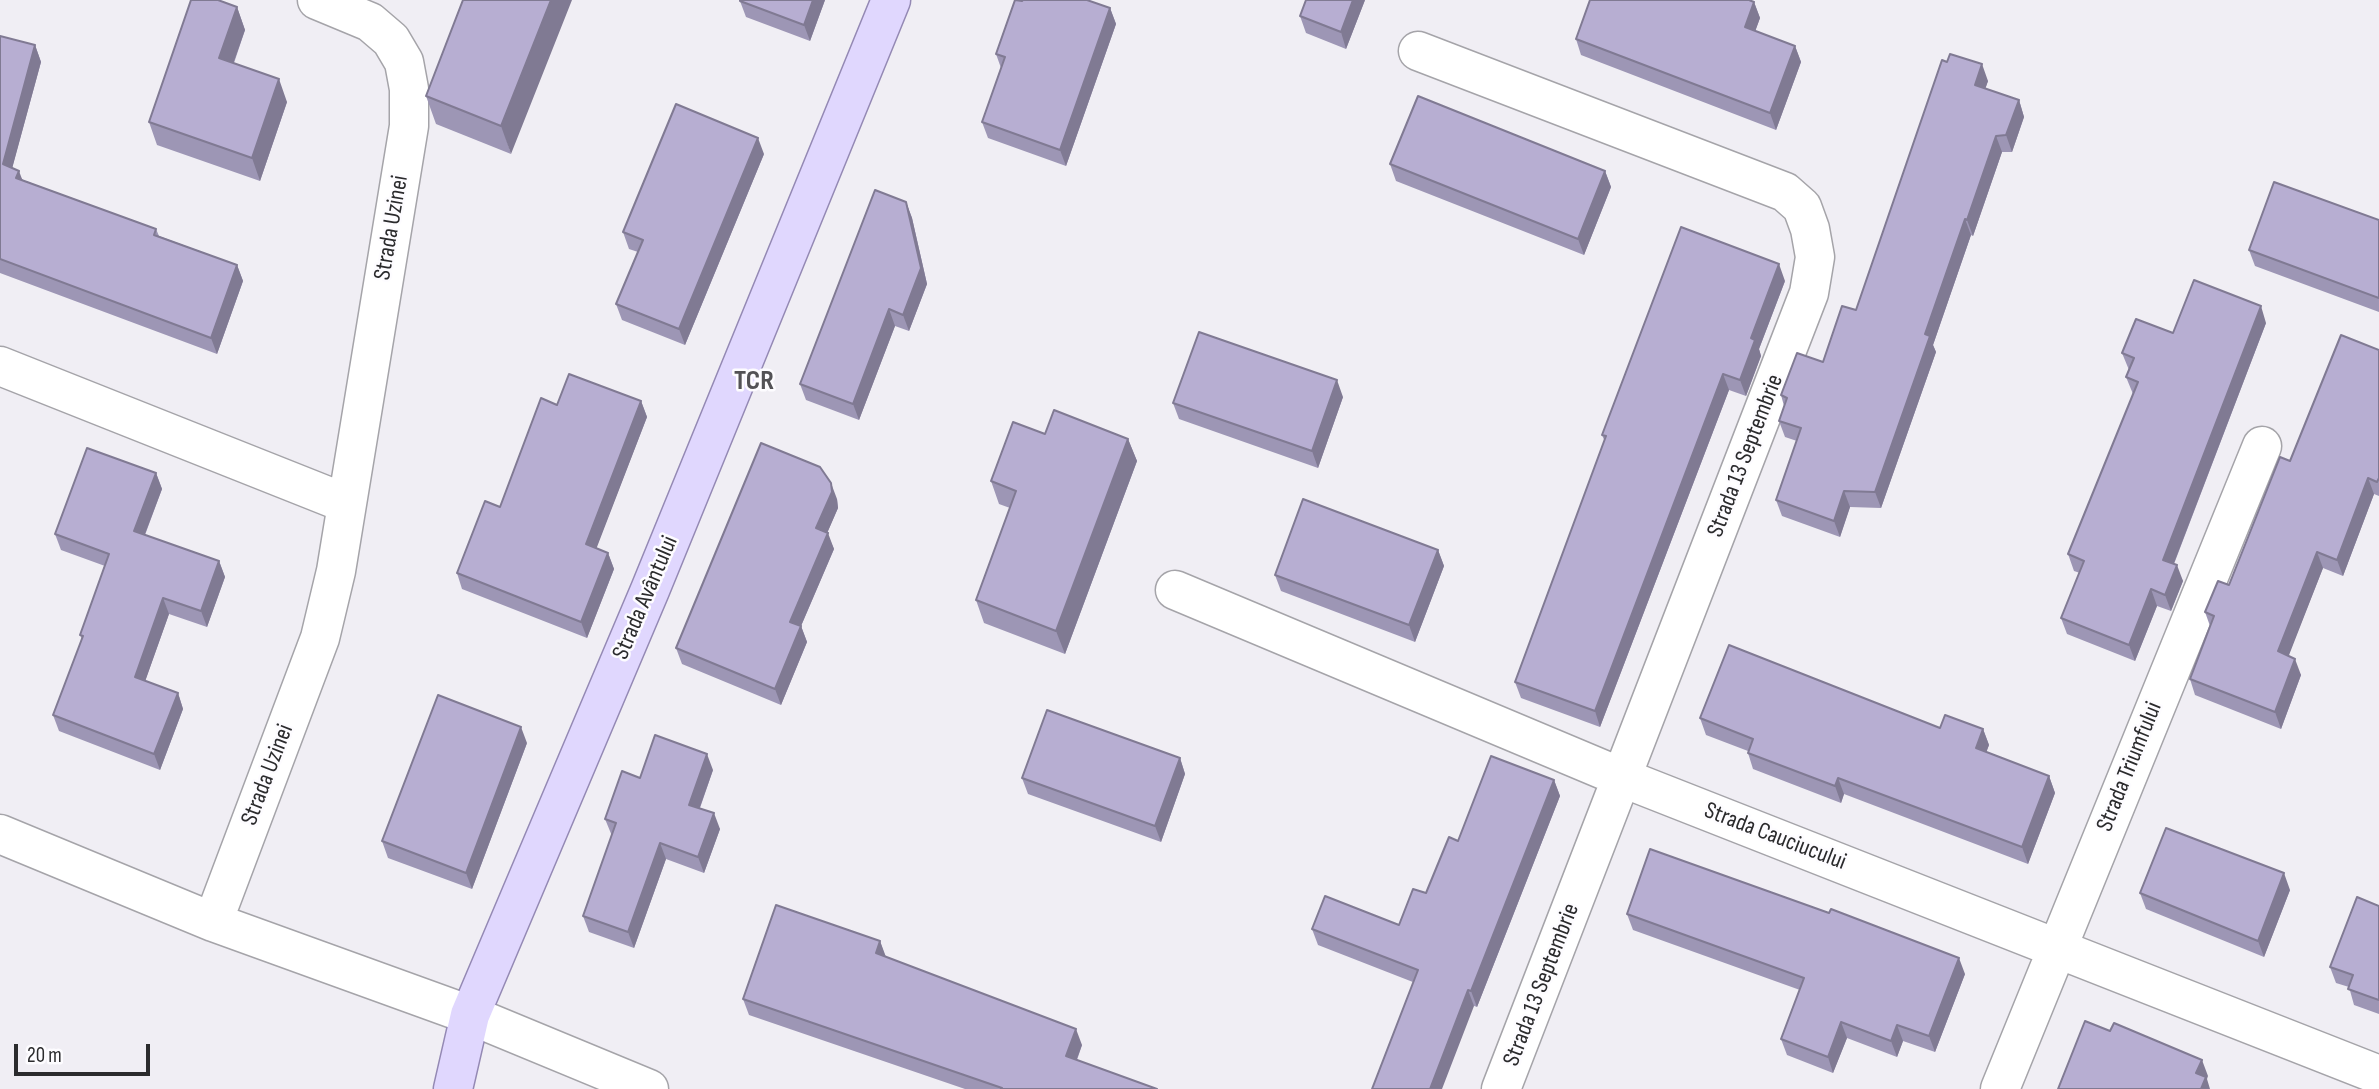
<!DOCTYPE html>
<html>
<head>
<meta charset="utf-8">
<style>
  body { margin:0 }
  #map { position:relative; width:2379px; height:1089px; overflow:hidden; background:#f0eef4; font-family:"Sofia Sans Condensed",sans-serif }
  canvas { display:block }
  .scale { position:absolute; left:14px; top:1044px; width:136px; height:32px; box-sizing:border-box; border:4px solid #2b2b2d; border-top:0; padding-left:9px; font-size:21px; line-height:24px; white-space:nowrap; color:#2b2b2d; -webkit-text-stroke:5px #fdfcff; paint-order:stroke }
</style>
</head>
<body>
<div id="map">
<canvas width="2379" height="1089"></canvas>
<div class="scale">20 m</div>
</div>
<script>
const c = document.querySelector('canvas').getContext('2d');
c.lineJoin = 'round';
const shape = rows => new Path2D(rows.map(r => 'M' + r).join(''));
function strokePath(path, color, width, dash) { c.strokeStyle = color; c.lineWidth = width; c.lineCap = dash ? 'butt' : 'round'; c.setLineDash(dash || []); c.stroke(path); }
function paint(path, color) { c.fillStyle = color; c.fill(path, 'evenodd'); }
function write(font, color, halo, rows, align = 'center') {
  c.font = font + ' "Sofia Sans Condensed",sans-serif'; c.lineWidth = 5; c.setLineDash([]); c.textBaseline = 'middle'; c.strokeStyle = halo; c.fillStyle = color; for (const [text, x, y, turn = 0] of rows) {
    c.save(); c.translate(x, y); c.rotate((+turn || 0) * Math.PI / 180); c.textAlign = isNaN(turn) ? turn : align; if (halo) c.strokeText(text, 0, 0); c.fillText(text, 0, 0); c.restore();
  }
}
const minor = shape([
  [1418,51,1785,192,1802,207,1810,229,1815,257,1809,293,1501,1089],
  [0,366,345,503],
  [1175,590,1623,778,2379,1075],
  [0,834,213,922,470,1015,649,1089],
  [213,922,320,638,336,571,409,126,409,89,404,62,391,40,370,22,317,0],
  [2000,1089,2262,446]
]);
const major = shape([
  [453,1089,470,1015,650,590,891,0]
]);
const wall = shape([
  [463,0,511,154,436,124,426,96],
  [825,0,810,41,746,17,740,1],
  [1365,0,1346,49,1306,33,1300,16],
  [1022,1,1110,8,1116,24,1066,166,988,138,982,122,1001,68,996,54],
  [1754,2,1760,18,1755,31,1795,46,1801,62,1776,130,1581,55,1576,39],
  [237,7,245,30,234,63,287,102,260,181,157,145,149,122],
  [0,36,35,45,41,62,12,168,23,180,156,229,159,236,237,265,243,281,217,354,0,273],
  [1947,62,1988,81,1985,89,2019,100,2024,117,2012,152,2002,152,1973,236,1971,235,1933,345,1936,352,1881,508,1850,507,1840,537,1782,516,1776,500,1797,441,1785,437,1779,421,1784,406,1781,395,1823,362,1856,310],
  [764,154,685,345,622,320,616,304,638,252,629,249,623,232],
  [1390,164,1605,171,1611,187,1584,255,1396,181],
  [906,202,912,218,927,284,909,331,895,326,859,420,806,400,800,384],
  [2379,220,2379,312,2255,266,2249,250],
  [1785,281,1759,349,1761,356,1746,396,1729,390,1600,727,1521,698,1515,682,1605,442,1602,435],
  [2266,323,2174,564,2183,581,2171,611,2157,606,2135,661,2067,634,2061,618,2080,573,2074,571,2068,554,2133,394,2126,377,2129,370,2122,353,2173,333],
  [2379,350,2379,496,2374,494,2343,576,2323,568,2288,656,2301,675,2281,729,2195,695,2190,679,2210,626,2205,612,2229,585,2290,461],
  [1343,397,1318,468,1179,419,1173,403],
  [641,401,647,417,596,548,608,553,614,569,587,638,462,589,457,573,500,507,557,405],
  [1045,434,1128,439,1137,461,1065,654,984,623,976,600,1010,508,999,504,991,481],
  [156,473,162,489,145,535,219,561,225,577,207,627,169,614,145,681,178,693,183,709,160,770,59,731,53,715,82,639,80,635,105,566,61,550,55,534],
  [837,499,838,508,827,533,834,549,801,626,807,642,781,705,682,664,676,648],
  [1438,550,1444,566,1415,642,1281,591,1275,575],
  [1700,718,1983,729,1989,745,1986,752,2049,776,2055,793,2028,864,1844,794,1841,803,1753,769,1748,753,1748,751,1706,735],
  [527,743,472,889,388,858,382,841],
  [1180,758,1185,774,1161,842,1028,794,1022,778],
  [713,770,700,808,720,829,704,873,666,859,634,948,589,932,583,916,612,836,605,819,640,778],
  [1554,780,1560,796,1477,1007,1318,945,1312,929,1399,925,1426,893,1458,841],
  [2290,890,2264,957,2146,909,2140,893],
  [2379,906,2379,1014,2354,1005,2349,987,2336,983,2330,967],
  [1627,914,1965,974,1935,1052,1903,1041,1897,1057,1847,1038,1833,1073,1787,1055,1781,1039,1800,990,1633,930],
  [880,941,885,956,1082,1045,1077,1060,1157,1089,965,1089,749,1015,743,999]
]);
const shadedWall = shape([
  [551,0,572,0,511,154,501,126],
  [813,0,825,0,810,41,804,25],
  [1353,0,1365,0,1346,49,1341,32],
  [1754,2,1760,18,1751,43,1745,27],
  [237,7,245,30,227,81,219,58],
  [1110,8,1116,24,1066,166,1060,150],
  [35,45,41,62,9,180,3,164],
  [1795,46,1801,62,1776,130,1770,113],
  [1982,64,1988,81,1981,101,1975,85],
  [279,79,287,102,260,181,252,158],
  [2019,100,2024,117,2012,152,2006,135],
  [1996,136,2002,152,1973,236,1967,220],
  [758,138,764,154,685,345,679,329],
  [19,171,25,187,16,178],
  [1605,171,1611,187,1584,255,1578,239],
  [906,202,912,218,927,284,909,331,903,315],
  [1965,219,1971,235,1933,345,1936,352,1881,508,1875,492,1925,334],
  [1779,264,1785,281,1759,349,1761,356,1746,396,1740,380,1751,338],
  [237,265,243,281,217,354,211,338],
  [2261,306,2266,323,2169,576,2163,560],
  [889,309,895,326,859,420,853,404],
  [1723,374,1729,390,1600,727,1595,711],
  [1337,380,1343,397,1318,468,1312,451],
  [641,401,647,417,592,560,586,544],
  [1128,439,1137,461,1065,654,1056,631],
  [156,473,162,489,140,547,134,531],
  [2368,478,2374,494,2343,576,2337,560],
  [831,483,837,499,838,508,822,545,816,528],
  [1844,491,1850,507,1840,537,1834,521],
  [828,533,834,549,801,626,807,642,781,705,775,689,790,622],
  [1438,550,1444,566,1415,642,1409,625],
  [2317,552,2323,568,2284,668,2278,651],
  [608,553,614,569,587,638,581,622],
  [219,561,225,577,207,627,201,611],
  [2177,565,2183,581,2171,611,2165,595],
  [2151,589,2157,606,2135,661,2129,645],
  [163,598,169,614,141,693,135,677],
  [2295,659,2301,675,2281,729,2275,712],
  [178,693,183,709,160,770,154,754],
  [521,727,527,743,472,889,466,873],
  [1983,729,1989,745,1982,764,1976,748],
  [707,754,713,770,695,821,689,805],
  [1180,758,1185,774,1161,842,1155,826],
  [2049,776,2055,793,2028,864,2022,847],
  [1838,778,1844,794,1841,803,1835,786],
  [1554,780,1560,796,1477,1007,1471,991],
  [714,813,720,829,704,873,698,857],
  [660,843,666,859,634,948,628,932],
  [2284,873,2290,890,2264,957,2258,941],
  [880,941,886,957,876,953],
  [1959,958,1965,974,1935,1052,1929,1036],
  [1468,990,1474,1006,1442,1089,1430,1089],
  [1841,1022,1847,1038,1833,1073,1828,1057],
  [1897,1025,1903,1041,1897,1057,1891,1041],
  [1076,1029,1082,1045,1072,1072,1066,1056],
  [2202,1060,2208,1076,2207,1079,2210,1089,2201,1089,2196,1073]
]);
const building = shape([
  [191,0,218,0,237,7,219,58,279,79,252,158,149,122,191,0],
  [463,0,551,0,501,126,426,96,463,0],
  [740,0,813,0,804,25,740,1,740,0],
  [1015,0,1022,1,1023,0,1087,0,1110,8,1060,150,982,122,1005,57,996,54,1015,0],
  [1306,0,1353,0,1341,32,1300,16,1306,0],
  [1590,0,1749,0,1754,2,1745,27,1795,46,1770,113,1576,39,1590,0],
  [0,36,35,45,3,164,19,171,16,178,156,229,154,235,237,265,211,338,0,259,0,36],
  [1950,54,1982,64,1975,85,2019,100,2006,135,1996,136,1967,220,1965,219,1925,334,1930,336,1875,492,1844,491,1834,521,1776,500,1801,428,1779,421,1787,398,1781,395,1797,353,1823,362,1842,306,1856,310,1942,60,1947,62,1950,54],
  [1418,96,1605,171,1578,239,1390,164,1418,96],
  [676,104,758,138,679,329,616,304,643,240,623,232,676,104],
  [2274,182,2379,220,2379,298,2249,250,2274,182],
  [875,190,906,202,921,268,903,315,889,309,853,404,800,384,875,190],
  [1681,227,1779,264,1751,338,1755,340,1740,380,1723,374,1595,711,1515,682,1606,436,1602,435,1681,227],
  [2194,280,2261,306,2163,560,2177,565,2165,595,2151,589,2129,645,2061,618,2084,561,2068,554,2138,382,2126,377,2134,358,2122,353,2136,319,2173,333,2194,280],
  [1199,332,1337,380,1312,451,1173,403,1199,332],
  [2341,335,2379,350,2379,478,2377,482,2368,478,2337,560,2317,552,2278,651,2295,659,2275,712,2190,679,2214,616,2205,612,2218,581,2229,585,2280,457,2290,461,2341,335],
  [569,374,641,401,586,544,608,553,581,622,457,573,485,501,500,507,541,398,557,405,569,374],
  [1054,410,1128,439,1056,631,976,600,1016,491,991,481,1013,422,1045,434,1054,410],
  [761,443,820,467,831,483,832,492,816,528,828,533,790,622,801,626,775,689,676,648,761,443],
  [87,448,156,473,134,531,219,561,201,611,163,598,135,677,178,693,154,754,53,715,83,636,80,635,109,554,55,534,87,448],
  [1303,499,1438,550,1409,625,1275,575,1303,499],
  [1729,645,1940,728,1945,715,1983,729,1976,748,2049,776,2022,847,1838,778,1835,786,1748,753,1753,739,1700,718,1729,645],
  [438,695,521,727,466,873,382,841,438,695],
  [1047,710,1180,758,1155,826,1022,778,1047,710],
  [655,735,707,754,689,805,714,813,698,857,660,843,628,932,583,916,616,823,605,819,622,771,640,778,655,735],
  [1491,756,1554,780,1471,991,1468,990,1430,1089,1372,1089,1418,970,1312,929,1325,896,1399,925,1413,889,1426,893,1449,837,1458,841,1491,756],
  [2166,828,2284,873,2258,941,2140,893,2166,828],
  [1650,849,1829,913,1831,909,1959,958,1929,1036,1897,1025,1891,1041,1841,1022,1828,1057,1781,1039,1804,978,1627,914,1650,849],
  [2357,897,2379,906,2379,1000,2348,989,2353,975,2330,967,2357,897],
  [776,905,880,941,876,953,1076,1029,1066,1056,1157,1089,1001,1089,1002,1088,743,999,776,905],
  [2085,1021,2110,1031,2114,1023,2202,1060,2196,1073,2206,1077,2201,1089,2058,1089,2085,1021]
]);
const streetNames = [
  ["Strada Uzinei",392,228,-80],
  ["Strada 13 Septembrie",1746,456,-69],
  ["Strada Avântului",646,598,-67],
  ["Strada Triumfului",2130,767,-68],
  ["Strada Uzinei",268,775,-69],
  ["Strada Cauciucului",1775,837,21],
  ["Strada 13 Septembrie",1542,985,-69]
];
const quarterNames = [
  ["TCR",754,382]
];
strokePath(minor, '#a5a4a9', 41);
strokePath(major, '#9489b4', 41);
strokePath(minor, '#fff', 38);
strokePath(major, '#e0d7fe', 38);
paint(wall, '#9d96b5');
paint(shadedWall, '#807a93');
paint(building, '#b7aed2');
strokePath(building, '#807a93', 2);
write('24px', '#2b2b2d', '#fdfcff', streetNames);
write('bold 28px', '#535256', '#fdfcff', quarterNames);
</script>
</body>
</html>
